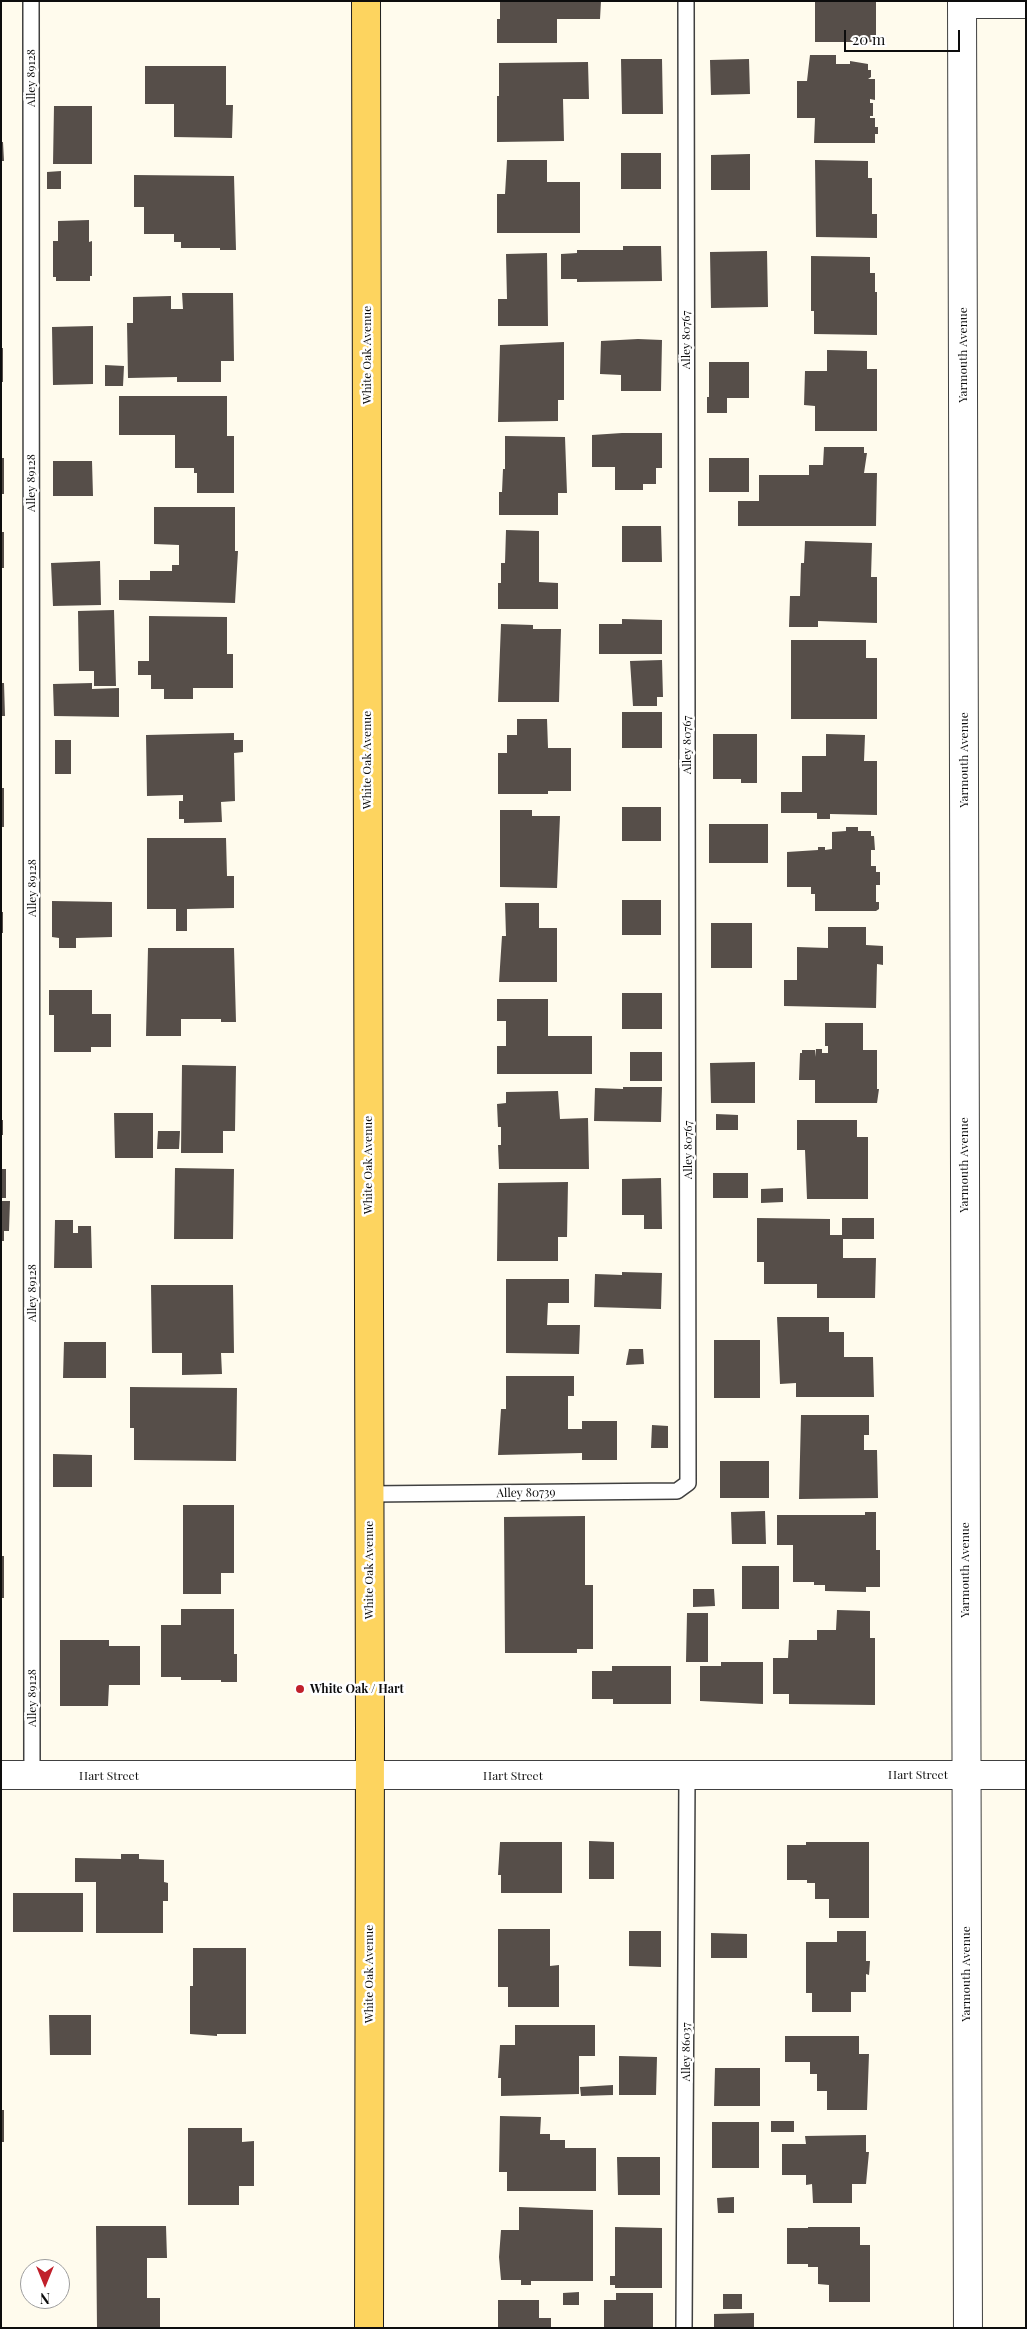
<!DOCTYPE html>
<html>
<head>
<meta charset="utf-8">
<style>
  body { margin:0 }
  #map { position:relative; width:1027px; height:2329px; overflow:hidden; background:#fffbed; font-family:"Playfair Display",serif }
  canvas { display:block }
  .frame { position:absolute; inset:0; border:2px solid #0d0d0d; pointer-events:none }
  .north { position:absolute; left:20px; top:2259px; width:50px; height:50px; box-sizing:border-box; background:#fff; border:1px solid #9e9e9e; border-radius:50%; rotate:180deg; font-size:14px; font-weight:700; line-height:20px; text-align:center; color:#0d0d0d }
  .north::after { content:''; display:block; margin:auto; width:18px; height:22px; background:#c1202b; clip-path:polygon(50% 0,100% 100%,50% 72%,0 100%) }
  .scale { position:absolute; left:844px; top:30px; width:116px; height:22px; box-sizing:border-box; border:2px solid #0d0d0d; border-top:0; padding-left:6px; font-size:15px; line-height:18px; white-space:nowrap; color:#0d0d0d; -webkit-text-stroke:4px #fff; paint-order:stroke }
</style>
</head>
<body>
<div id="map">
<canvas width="1027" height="2329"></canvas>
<div class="frame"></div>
<div class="north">N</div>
<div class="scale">20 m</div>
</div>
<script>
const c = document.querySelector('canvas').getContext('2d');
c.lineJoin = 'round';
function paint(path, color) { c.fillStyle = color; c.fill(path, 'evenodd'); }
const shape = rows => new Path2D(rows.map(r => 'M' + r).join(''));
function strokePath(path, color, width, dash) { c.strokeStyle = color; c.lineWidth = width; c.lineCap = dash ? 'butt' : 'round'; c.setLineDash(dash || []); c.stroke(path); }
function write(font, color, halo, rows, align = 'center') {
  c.font = font + ' "Playfair Display",serif'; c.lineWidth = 5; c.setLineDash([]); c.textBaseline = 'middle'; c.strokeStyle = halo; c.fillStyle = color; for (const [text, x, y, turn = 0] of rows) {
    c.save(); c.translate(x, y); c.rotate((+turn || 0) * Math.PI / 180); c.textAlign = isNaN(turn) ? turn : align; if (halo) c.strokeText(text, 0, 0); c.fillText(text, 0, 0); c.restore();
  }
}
const building = shape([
  [500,1,601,1,600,19,557,19,557,43,497,43,497,19,500,19],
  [815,1,876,1,876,42,815,42],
  [810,55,836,55,836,64,850,64,850,61,868,64,868,70,871,70,871,77,868,79,875,79,875,100,870,99,870,103,873,103,873,116,870,116,870,118,875,118,875,127,878,127,878,134,875,134,875,143,814,143,815,118,797,118,797,81,807,81],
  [621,59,662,59,663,114,622,114],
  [749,59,750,94,711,95,710,60],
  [588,62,589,99,563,99,564,141,497,142,497,96,499,96,499,63],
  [145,66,226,66,226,105,233,105,232,138,174,137,174,104,145,104],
  [54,106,92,106,92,164,53,164],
  [1,142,3,142,4,161,1,161],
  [621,153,661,153,661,189,621,189],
  [750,154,750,190,711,190,711,155],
  [507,160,547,160,547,182,580,182,580,233,497,233,497,194,505,194],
  [815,160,868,161,868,178,872,178,872,214,877,214,877,238,816,237],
  [61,171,61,189,47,189,47,172],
  [134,175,234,176,236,250,220,250,220,248,181,248,181,242,174,242,174,234,144,234,144,207,134,207],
  [89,220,89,242,92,241,92,276,90,276,90,281,56,281,56,277,53,277,53,241,58,241,58,221],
  [623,246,661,246,662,281,577,282,577,279,561,279,561,254,577,253,577,250,623,250],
  [767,251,768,307,711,308,710,252],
  [547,253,548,326,498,326,498,299,507,299,506,254],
  [811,256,870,257,870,273,875,273,875,292,877,292,877,335,814,334,814,311,811,311],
  [182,293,233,293,234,361,221,361,221,382,177,382,177,377,128,378,127,323,133,323,133,297,171,296,171,309,183,309],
  [93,326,93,384,53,385,52,327],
  [638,339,662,340,661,391,621,391,621,375,600,374,601,341],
  [564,342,564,400,558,400,558,421,498,422,500,345],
  [1,348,3,348,3,382,1,382],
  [827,350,867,351,867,369,877,369,877,431,815,431,815,406,804,405,805,371,827,371],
  [709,362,749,362,749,398,727,398,727,413,707,413,707,397,709,397],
  [105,365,124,366,123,386,105,386],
  [119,396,227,396,227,436,234,436,234,493,197,493,197,473,194,473,194,468,175,468,175,435,119,435],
  [622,433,662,433,662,468,656,468,656,484,643,484,643,490,615,490,615,467,592,467,592,435],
  [505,436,565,437,567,493,558,493,558,515,499,515,499,492,502,492,503,469,505,469],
  [824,447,864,447,864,453,867,453,864,473,877,473,876,526,738,526,738,501,759,501,759,475,809,475,809,465,823,465],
  [1,458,4,458,4,494,1,494],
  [709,458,749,458,749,492,709,492],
  [53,461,92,461,93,496,53,496],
  [154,507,235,507,235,551,238,551,235,603,119,600,119,580,150,580,150,571,172,571,172,565,179,565,179,545,154,544],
  [622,526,661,526,662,562,622,562],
  [506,530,539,531,539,582,558,583,558,609,498,609,498,583,501,583,501,563,505,563],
  [1,532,4,532,4,568,1,568],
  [805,541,872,543,871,577,877,577,877,623,818,621,818,627,789,627,790,596,800,596,801,563,804,563],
  [100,561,101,605,53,606,51,563],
  [114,610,116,686,94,686,94,671,79,671,78,611],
  [149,616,227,617,227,654,233,654,233,688,193,688,193,699,164,699,164,689,151,689,151,675,138,675,138,661,149,661],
  [622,619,662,620,662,654,599,654,599,624,622,624],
  [501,624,533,625,533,629,561,629,559,702,498,702],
  [791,640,866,640,866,658,877,658,877,719,791,719],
  [662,660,663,697,657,697,657,706,633,706,630,661],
  [1,683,4,683,5,716,1,716],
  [92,683,92,689,119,688,119,717,54,716,53,684],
  [622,712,662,712,662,748,622,748],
  [517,719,547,719,548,748,571,748,571,791,548,791,548,794,498,794,498,753,507,753,507,735,517,735],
  [234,733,234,740,243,740,243,752,234,753,235,801,221,802,222,822,184,823,184,819,179,819,179,801,183,801,183,795,147,796,146,735],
  [713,734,757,734,757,783,741,783,741,779,713,779],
  [826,734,865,735,864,761,877,761,877,815,830,814,830,819,817,819,817,813,781,813,781,792,802,792,802,756,826,756],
  [55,740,71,740,71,774,55,774],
  [1,788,4,788,4,827,1,827],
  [622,807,661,807,661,841,622,841],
  [500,810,532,810,532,816,560,816,557,888,500,887],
  [709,824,768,824,768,863,709,863],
  [846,827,858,827,858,831,871,831,871,836,874,836,875,850,871,850,871,866,876,866,876,872,880,872,880,885,876,885,876,902,879,902,879,909,876,911,815,911,815,894,811,894,811,887,787,887,787,852,818,850,818,847,825,847,825,850,832,849,832,832,846,831],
  [147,838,226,838,227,876,234,876,234,908,187,909,187,931,176,931,176,909,147,909],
  [622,900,661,900,661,935,622,935],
  [52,901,112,902,112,937,76,938,76,948,59,948,59,938,52,937],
  [505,903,539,903,539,928,557,928,557,982,499,982,502,936,506,936],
  [1,912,3,912,3,933,1,933],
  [711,923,752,923,752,968,711,968],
  [828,927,866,927,866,945,883,946,883,965,877,964,876,1008,784,1006,784,980,797,980,797,947,828,948],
  [148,948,234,948,236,1022,221,1022,221,1019,181,1019,181,1036,146,1036],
  [49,990,92,990,92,1014,111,1014,111,1047,91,1047,91,1052,54,1052,54,1015,49,1015],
  [622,993,662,993,662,1029,622,1029],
  [497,999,548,999,548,1036,592,1036,592,1074,497,1074,497,1046,506,1046,506,1021,497,1021],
  [825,1023,863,1023,863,1050,877,1050,877,1089,879,1089,877,1103,815,1103,815,1080,799,1080,800,1053,802,1053,802,1050,815,1050,815,1057,816,1049,822,1049,822,1053,828,1053,828,1046,825,1046],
  [630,1052,662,1052,662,1081,630,1081],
  [755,1062,755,1103,711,1103,710,1063],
  [182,1065,236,1066,235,1131,223,1131,223,1153,181,1153],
  [623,1087,662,1087,661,1122,594,1121,595,1088,623,1089],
  [558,1091,560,1119,588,1118,589,1169,499,1169,498,1145,501,1145,501,1127,498,1127,497,1104,506,1103,506,1092],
  [114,1113,153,1113,153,1158,115,1158],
  [716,1114,738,1115,738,1130,716,1130],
  [1,1120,3,1120,3,1135,1,1135],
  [797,1120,857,1120,857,1137,868,1137,868,1199,807,1199,805,1150,797,1150],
  [158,1131,180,1131,179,1149,157,1149],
  [175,1168,234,1169,233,1239,174,1239],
  [1,1169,6,1169,6,1198,1,1198],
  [713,1173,748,1173,748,1198,713,1198],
  [661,1178,662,1229,644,1229,644,1215,622,1215,622,1179],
  [568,1182,567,1237,558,1237,558,1261,497,1261,498,1183],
  [783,1188,783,1202,761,1203,761,1189],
  [1,1201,10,1201,9,1231,4,1231,4,1241,1,1241],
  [757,1218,830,1219,830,1235,842,1235,842,1218,874,1218,874,1239,843,1239,843,1258,876,1258,875,1298,817,1298,817,1284,764,1284,764,1262,757,1262],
  [55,1220,73,1220,73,1233,78,1233,78,1226,91,1226,92,1268,54,1268],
  [622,1272,662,1273,661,1309,594,1307,595,1274,622,1275],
  [506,1279,569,1279,569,1303,548,1303,547,1325,580,1325,579,1354,506,1353],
  [151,1285,233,1285,234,1353,221,1353,222,1374,182,1375,182,1353,152,1353],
  [777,1317,829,1317,829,1332,844,1332,844,1357,873,1357,874,1397,796,1397,796,1383,780,1384],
  [714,1340,760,1340,760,1398,714,1398],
  [64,1342,106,1342,106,1378,63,1378],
  [629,1349,643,1349,644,1364,626,1365],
  [506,1376,574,1376,574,1396,568,1396,568,1429,582,1429,582,1421,617,1421,617,1460,582,1460,582,1453,498,1455,501,1409,506,1409],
  [130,1387,237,1388,236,1461,134,1460,134,1428,130,1428],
  [801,1415,869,1415,869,1435,864,1435,864,1450,877,1450,878,1498,799,1499],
  [652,1425,668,1426,668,1448,651,1448],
  [53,1454,92,1455,92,1487,53,1487],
  [720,1461,769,1461,769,1498,720,1498],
  [183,1505,234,1505,234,1573,221,1573,221,1594,183,1594],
  [765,1511,766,1544,732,1544,731,1512],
  [865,1512,876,1512,876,1550,880,1550,880,1587,866,1587,866,1592,825,1591,825,1585,814,1585,814,1582,793,1582,793,1545,777,1545,777,1515,865,1515],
  [585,1516,585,1585,593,1585,593,1649,577,1649,577,1653,505,1653,504,1517],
  [1,1556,4,1556,4,1598,1,1598],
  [742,1566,779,1566,779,1609,742,1609],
  [693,1589,714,1589,715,1606,693,1607],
  [181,1609,234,1609,234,1654,237,1654,237,1682,221,1682,221,1680,181,1680,181,1677,161,1677,161,1625,181,1625],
  [837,1610,870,1611,870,1638,875,1638,875,1705,789,1704,789,1694,773,1694,773,1658,788,1658,789,1640,817,1640,817,1630,836,1630],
  [687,1613,708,1613,708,1662,686,1662],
  [60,1640,109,1640,109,1646,140,1646,140,1685,109,1685,108,1706,60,1706],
  [721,1662,763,1662,763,1704,700,1701,700,1666,721,1666],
  [612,1666,671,1666,671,1704,613,1704,613,1699,592,1699,592,1671,612,1671],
  [589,1841,614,1842,614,1879,589,1879],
  [500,1842,562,1842,562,1893,501,1893,501,1875,498,1875],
  [806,1842,869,1842,869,1918,829,1918,829,1899,815,1899,815,1883,807,1883,807,1880,787,1880,787,1845,806,1845],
  [121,1854,139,1854,139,1859,164,1860,164,1882,168,1883,168,1901,163,1901,163,1933,96,1933,96,1882,75,1882,75,1858,121,1859],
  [13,1893,83,1893,83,1932,13,1932],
  [498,1929,550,1929,550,1966,559,1965,559,2007,508,2007,508,1987,498,1987],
  [629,1931,661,1931,661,1967,629,1966],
  [837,1931,866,1931,866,1961,870,1961,869,1975,866,1974,866,1992,851,1992,851,2012,812,2012,812,1993,806,1993,806,1942,837,1942],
  [711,1933,747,1934,747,1958,711,1958],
  [193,1948,246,1948,246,2034,217,2034,217,2036,190,2034,190,1986,193,1986],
  [49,2015,91,2015,91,2055,50,2055],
  [515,2025,595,2025,595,2056,579,2056,579,2094,501,2096,501,2078,498,2078,500,2045,515,2045],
  [785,2036,859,2036,859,2054,869,2054,867,2110,827,2110,827,2091,817,2091,817,2074,810,2074,810,2062,785,2062],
  [619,2056,657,2057,656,2095,619,2095],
  [715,2068,760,2068,760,2106,714,2106],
  [613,2085,613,2095,581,2096,580,2087],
  [1,2110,4,2110,4,2142,1,2142],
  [500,2116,541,2117,540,2134,550,2134,550,2140,565,2140,565,2148,596,2148,596,2191,507,2191,507,2172,499,2172],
  [771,2121,794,2121,794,2132,771,2132],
  [712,2122,759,2122,759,2168,712,2168],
  [188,2128,242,2128,242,2142,254,2141,254,2186,239,2186,239,2205,188,2205],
  [866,2135,866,2152,869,2152,866,2184,852,2184,852,2203,813,2203,812,2184,806,2185,806,2175,782,2175,782,2144,806,2144,805,2136],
  [617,2157,660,2157,660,2195,618,2195],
  [734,2197,734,2213,718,2213,717,2198],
  [519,2207,593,2210,593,2281,531,2281,531,2285,521,2285,521,2280,501,2280,499,2257,501,2230,519,2230],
  [96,2226,166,2226,167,2258,147,2258,147,2298,160,2298,160,2328,97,2328],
  [615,2227,662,2228,662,2288,615,2288,615,2285,610,2285,610,2276,615,2276],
  [808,2227,860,2227,860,2245,870,2245,870,2302,829,2302,829,2285,818,2284,818,2267,808,2267,808,2264,787,2264,787,2228,808,2228],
  [579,2292,579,2305,563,2305,563,2293],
  [616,2293,653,2293,653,2328,604,2327,604,2300,616,2300],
  [723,2294,742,2294,742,2309,723,2309],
  [498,2300,539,2300,539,2318,551,2318,551,2328,498,2328],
  [754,2313,754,2328,714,2328,714,2314]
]);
const service = shape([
  [31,1,32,1776],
  [369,1494,677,1491,688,1483,686,1],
  [684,2328,687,1776]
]);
const minor = shape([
  [962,1,968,2328],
  [962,4,1026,4]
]);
const tertiary = shape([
  [1,1775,1026,1775]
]);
const primary = shape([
  [366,1,370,1727,369,2328]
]);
const markers = [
  [300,1689,5,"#c1202b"]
];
const streetNames = [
  ["Alley 89128",31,78,-90],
  ["Alley 80767",686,340,-90],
  ["White Oak Avenue",367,355,-90],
  ["Yarmouth Avenue",963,355,-90],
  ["Alley 89128",31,483,-90],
  ["Alley 80767",687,745,-90],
  ["White Oak Avenue",367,760,-90],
  ["Yarmouth Avenue",964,760,-90],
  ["Alley 89128",32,888,-90],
  ["Alley 80767",688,1150,-90],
  ["White Oak Avenue",368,1165,-90],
  ["Yarmouth Avenue",964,1165,-90],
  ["Alley 89128",32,1293,-90],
  ["Alley 80739",526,1493,-1],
  ["White Oak Avenue",369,1570,-90],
  ["Yarmouth Avenue",965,1570,-90],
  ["Alley 89128",32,1698,-90],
  ["Hart Street",918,1775],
  ["Hart Street",109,1776],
  ["Hart Street",513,1776],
  ["White Oak Avenue",369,1974,-90],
  ["Yarmouth Avenue",966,1974,-90],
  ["Alley 86037",686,2052,-90]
];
const poiNames = [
  ["White Oak / Hart",310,1689]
];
paint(building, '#564e49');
strokePath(service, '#404040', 18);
strokePath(minor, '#404040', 30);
strokePath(tertiary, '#404040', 30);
strokePath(primary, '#1e1e1e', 30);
strokePath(service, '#fff', 15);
strokePath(minor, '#fff', 28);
strokePath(tertiary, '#fff', 28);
strokePath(primary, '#fdd45f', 28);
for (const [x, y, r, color] of markers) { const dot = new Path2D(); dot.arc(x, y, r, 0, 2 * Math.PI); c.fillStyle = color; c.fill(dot); strokePath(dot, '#fff', 2); }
write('12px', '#0d0d0d', '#fff', streetNames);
write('bold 12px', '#0d0d0d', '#fff', poiNames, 'left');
</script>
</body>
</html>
